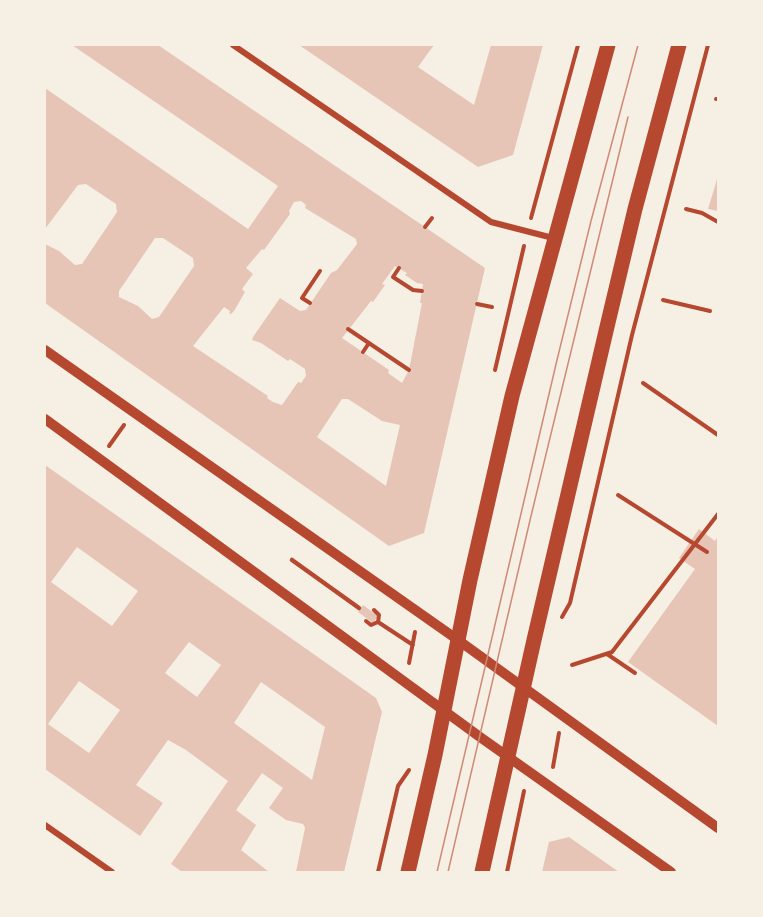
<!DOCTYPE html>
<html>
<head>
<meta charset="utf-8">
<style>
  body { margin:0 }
  #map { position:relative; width:763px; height:917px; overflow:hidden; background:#f6efe4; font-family:"Noto Sans",sans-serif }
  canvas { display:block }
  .frame { position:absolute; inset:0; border:46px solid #f6efe4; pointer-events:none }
</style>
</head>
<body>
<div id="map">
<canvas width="763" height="917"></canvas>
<div class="frame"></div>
</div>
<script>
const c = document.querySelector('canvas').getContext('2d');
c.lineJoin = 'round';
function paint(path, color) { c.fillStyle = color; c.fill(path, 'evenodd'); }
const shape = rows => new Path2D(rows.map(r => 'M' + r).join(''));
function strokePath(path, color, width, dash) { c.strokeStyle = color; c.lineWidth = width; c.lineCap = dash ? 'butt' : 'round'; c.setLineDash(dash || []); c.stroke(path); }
const building = shape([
  [72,45,158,45,485,268,424,533,389,546,45,303,45,244,59,251,75,265,82,264,117,212,116,204,86,184,78,185,45,229,45,88,248,229,278,186],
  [301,201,306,205,305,208,356,239,357,244,337,270,331,273,306,310,300,311,280,298,253,337,252,340,261,343,288,361,290,359,305,369,306,376,301,383,298,382,282,405,273,402,267,398,268,396,193,346,224,307,230,311,229,313,231,314,234,311,245,292,242,289,253,274,246,268,262,249,264,250,290,214,289,211,294,202],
  [155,238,163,238,193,258,194,266,159,317,152,319,138,306,119,297,119,291],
  [395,266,407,273,405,275,417,283,423,284,420,303,422,303,409,370,402,383,388,373,389,370,342,338,371,301,373,302,385,285,382,284],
  [342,399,348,399,382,421,400,425,386,486,317,437],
  [299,45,434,45,418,67,474,105,491,45,543,45,513,155,478,167],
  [718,176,718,211,708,209],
  [45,465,376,698,382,712,344,872,296,872,305,828,303,824,286,820,269,808,283,788,262,773,236,810,256,825,241,850,269,872,182,872,171,864,228,781,186,750,168,740,136,785,163,803,140,836,45,769],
  [77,547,138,591,112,626,51,582],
  [189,642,221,665,197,697,165,673],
  [79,681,120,710,89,753,48,724],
  [261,682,325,727,312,780,234,723],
  [699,529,715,541,718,536,718,726,628,662,695,569,679,558],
  [363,605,378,616,373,623,358,612],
  [569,837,619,872,542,872,549,842]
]);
const path = shape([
  [716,99,718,99],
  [686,209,702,213,718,222],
  [531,218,578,45],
  [425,227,432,218],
  [399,268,393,277,413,290,422,291],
  [663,300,710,311],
  [310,303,302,298,320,271],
  [477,304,492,307],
  [348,329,409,370],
  [363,352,369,343],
  [495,370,524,246],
  [643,383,718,435],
  [109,446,124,425],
  [618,495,707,552],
  [374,610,379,615,378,622],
  [562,617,570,603,632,335,708,45],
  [366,621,371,625,378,622,413,645],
  [607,654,635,673],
  [409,663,415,632],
  [572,665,612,652,718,514],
  [553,767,559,733],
  [378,872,398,786,409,770],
  [507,872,524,791]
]);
const service = shape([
  [292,560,359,608]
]);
const minor = shape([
  [233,45,491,222,553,238],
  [45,825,112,872]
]);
const tertiary = shape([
  [45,350,458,640,718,828],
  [45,419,480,737,671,872]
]);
const primary = shape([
  [408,872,435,755,470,580,512,396,608,45],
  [482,872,534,640,606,331,635,209,679,45]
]);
const tram = shape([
  [437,872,557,360,591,221,638,45],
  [448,872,531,516,628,117]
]);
paint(building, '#e6c5b7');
strokePath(path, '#b5482f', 4);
strokePath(service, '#b5482f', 4.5);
strokePath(minor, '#b5482f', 6);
strokePath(tertiary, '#b5482f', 10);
strokePath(primary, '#b5482f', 15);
strokePath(tram, '#cf8b77', 1.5);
</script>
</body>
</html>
